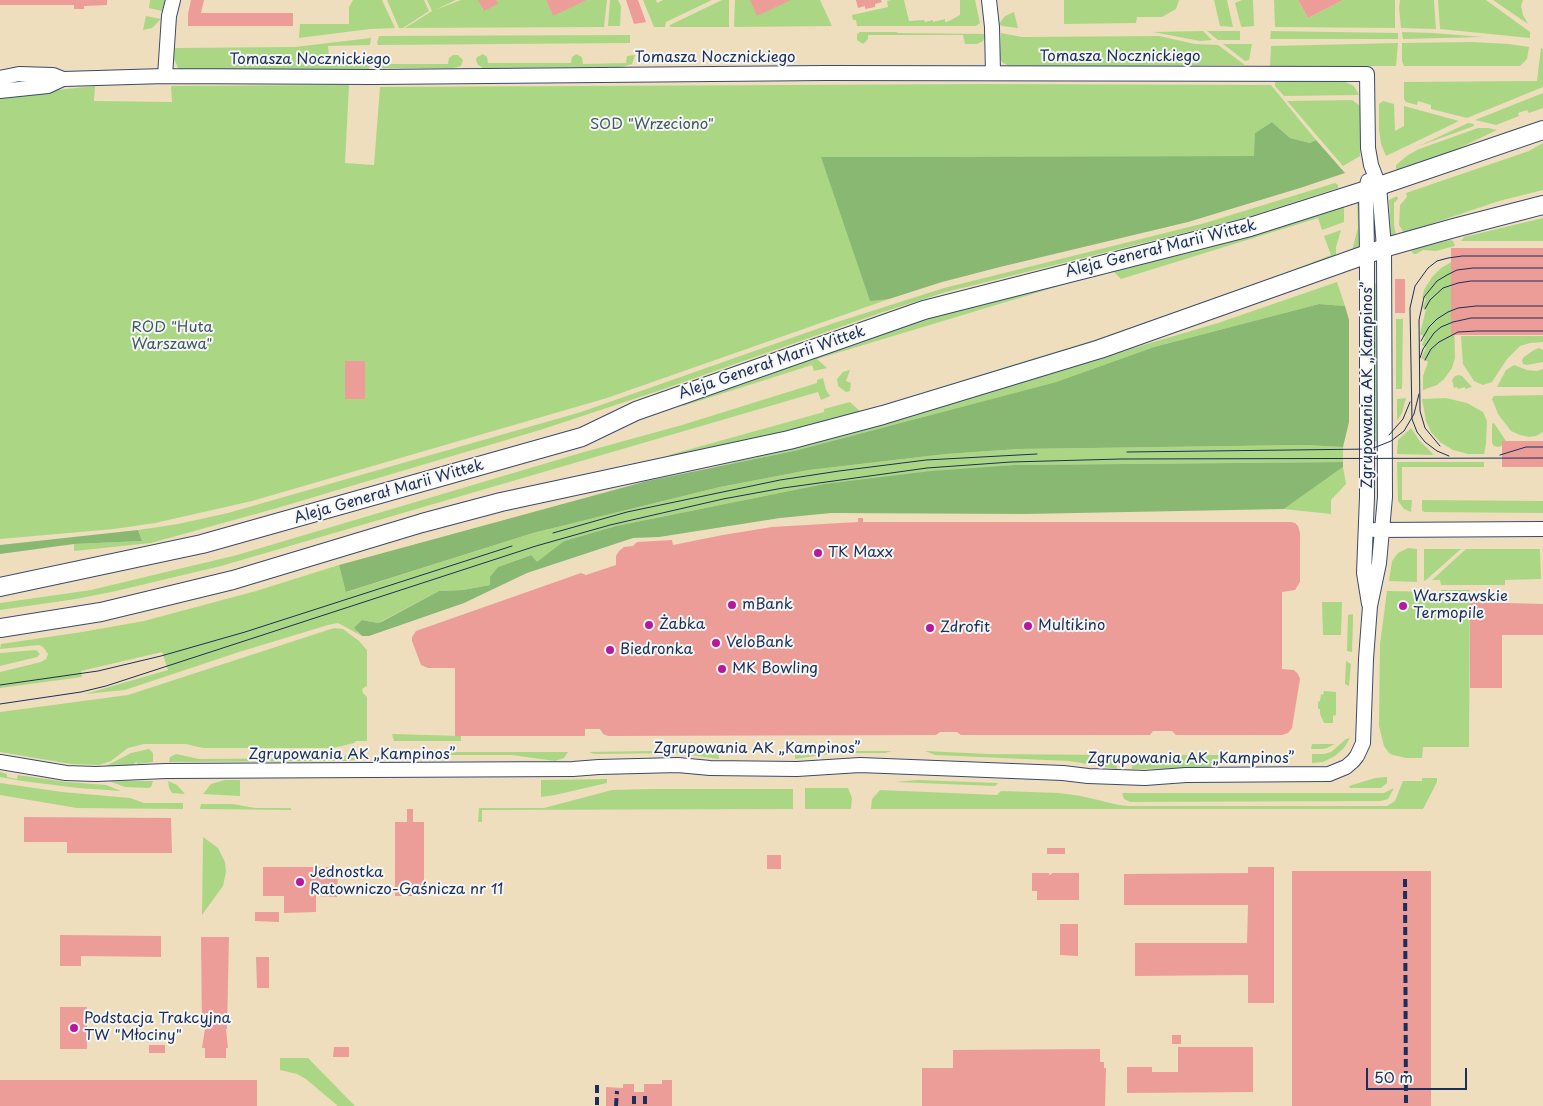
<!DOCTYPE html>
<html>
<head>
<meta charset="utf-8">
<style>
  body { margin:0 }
  #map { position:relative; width:1543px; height:1106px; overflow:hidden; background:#eedebe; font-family:"Playpen Sans",sans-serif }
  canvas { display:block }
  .scale { position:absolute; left:1366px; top:1068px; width:101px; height:22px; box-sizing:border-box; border:2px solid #1b2f5e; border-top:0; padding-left:6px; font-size:15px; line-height:18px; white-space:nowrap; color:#1b2f5e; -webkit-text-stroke:4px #f6f6f2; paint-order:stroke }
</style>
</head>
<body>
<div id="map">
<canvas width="1543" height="1106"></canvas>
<div class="scale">50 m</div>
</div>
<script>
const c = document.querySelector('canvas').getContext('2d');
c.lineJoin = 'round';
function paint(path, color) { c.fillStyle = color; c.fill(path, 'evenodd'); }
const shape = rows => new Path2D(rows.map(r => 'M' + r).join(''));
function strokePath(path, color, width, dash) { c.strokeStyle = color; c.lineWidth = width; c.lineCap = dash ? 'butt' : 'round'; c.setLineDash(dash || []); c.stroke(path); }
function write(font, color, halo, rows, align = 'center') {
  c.font = font + ' "Playpen Sans",sans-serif'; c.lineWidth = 4; c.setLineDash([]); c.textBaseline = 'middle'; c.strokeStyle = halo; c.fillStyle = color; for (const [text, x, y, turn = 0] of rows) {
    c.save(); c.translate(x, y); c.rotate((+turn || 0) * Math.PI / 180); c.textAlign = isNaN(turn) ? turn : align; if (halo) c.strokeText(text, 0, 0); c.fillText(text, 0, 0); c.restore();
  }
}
const green = shape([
  [150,0,165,0,162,11,149,8],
  [353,0,382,0,395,28,370,29,299,38,300,24,349,24,349,7],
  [387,0,424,0,429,11,403,28,399,28],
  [427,0,456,0,435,10,461,0,479,0,483,10,496,5,494,0,546,0,553,15,587,0,607,0,604,27,405,28,432,11],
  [610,0,618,0,621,6,620,26,608,26],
  [643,0,656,0,657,3,663,0,712,0,666,22,665,27,654,27],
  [722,0,729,0,729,27,670,27,670,25],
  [735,0,820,0,832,26,735,27,734,26],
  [891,0,904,0,909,21,924,20,925,22,933,20,933,22,945,19,945,22,949,21,960,15,960,0,975,0,980,23,976,26,857,26,856,20,853,20,852,15,888,7,887,1],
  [1064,0,1179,0,1176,9,1162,17,1137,17,1136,23,1064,24],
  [1214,0,1227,0,1233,27,1220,26],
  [1242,0,1253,0,1254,26,1242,27,1241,26,1235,3],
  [1274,0,1298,0,1308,18,1343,0,1395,0,1395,28,1275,27],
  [1400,0,1434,0,1436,29,1401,28,1399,8],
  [1438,0,1486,0,1530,32,1530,38,1440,29],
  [1493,0,1523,0,1521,6,1523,15,1528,24],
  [1014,12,1018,28,1002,26,999,24,1005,16],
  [146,16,161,19,152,28,143,30],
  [1203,31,1212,40,1200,41,1153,32],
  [1207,31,1240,31,1240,40,1218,40],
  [1271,31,1398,33,1398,39,1270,39],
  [860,32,896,32,898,33,986,34,983,41,977,44,965,44,963,35,868,35,868,39,863,44,857,40,857,34],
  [1402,32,1433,33,1483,37,1403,39],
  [1001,33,1022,37,1159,36,1195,44,1218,45,1245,65,1011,67,1003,63,1000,59],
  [630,35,630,43,378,45,377,43,379,36],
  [371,38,370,45,328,46,329,57,338,56,339,65,370,65,369,69,182,70,178,68,174,59,173,49,176,48,295,47],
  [1472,42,1509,44,1529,47,1527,59,1520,66,1404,66,1402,61,1402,43],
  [1398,43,1396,66,1270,66,1271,46],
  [1223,44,1252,44,1249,60,1245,61],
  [1541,48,1543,49,1543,87,1467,118,1431,109,1431,105,1418,101,1417,105,1406,102,1404,99,1404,82,1537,81],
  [483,54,487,57,488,63,571,63,572,57,576,54,582,57,583,64,626,63,627,56,635,55,632,64,622,67,483,68,478,65,476,60,477,57],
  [453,55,458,55,463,60,461,66,454,68,379,68,377,66,379,64,448,64,449,58],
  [1275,81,1343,81,1354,86,1359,95,1284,96,1275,86],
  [985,84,1271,85,1316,140,1310,143,1290,138,1272,122,1255,133,1255,156,822,157,870,300,889,299,607,398,252,501,155,523,114,529,0,539,0,96,95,86,94,101,172,102,171,86,349,85,345,163,374,165,380,87],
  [1543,93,1543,108,1529,113,1527,110,1518,113,1519,116,1496,125,1475,120],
  [1352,100,1360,106,1360,156,1343,166,1287,101],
  [1383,101,1394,104,1395,131,1404,126,1404,106,1459,121,1386,156,1381,144,1379,129,1379,104],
  [1468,123,1474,124,1474,126,1419,146],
  [1478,128,1488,128,1497,130,1451,152,1398,170,1396,168,1396,165,1408,155,1419,149],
  [1543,143,1543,190,1499,201,1404,233,1399,225,1400,205,1407,197,1406,193,1529,151],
  [1335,183,1338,185,1338,188,1248,217,946,292,883,312,658,391,540,430,277,508,151,543,74,551,74,544,142,541,138,530,178,524,228,513,581,412,834,323,944,288,1205,223],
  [1397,196,1398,199,1394,203,1394,225,1396,235,1391,237,1389,200],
  [1357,202,1359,202,1359,247,1352,250,1358,228],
  [1344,207,1344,222,1322,230,1318,218,1121,279,1112,270,817,359,827,368,814,371,812,365,683,406,681,404,881,333,929,318,1008,296,1112,270,1184,254],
  [1543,218,1543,241,1461,241,1464,237],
  [1341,230,1336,247,1336,256,1268,280,1202,306,1103,339,944,386,1094,340,1268,280,1331,255,1324,236],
  [1450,240,1453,241,1455,246,1436,251,1423,250,1416,254,1414,254,1411,251,1419,247],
  [1453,261,1455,358,1452,368,1444,379,1437,385,1423,390,1423,376,1428,362,1421,358,1426,348,1422,345,1425,337,1420,334,1426,309,1422,308,1426,299,1423,297,1422,299,1424,290,1432,277,1441,268],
  [1337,282,1345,306,1319,304,1154,347,1056,382,794,451,710,468,798,447,1218,323],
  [1377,283,1378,441,1374,442,1374,284],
  [1396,319,1403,319,1402,389,1396,389],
  [1461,336,1543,336,1543,342,1530,343,1520,346,1507,359,1492,382,1483,385,1474,381,1463,364],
  [1539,348,1543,350,1543,362,1527,365,1523,364,1522,360,1524,357,1534,350],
  [1514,365,1527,370,1537,371,1543,369,1543,387,1497,387,1506,370],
  [850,370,846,381,851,383,850,391,846,392,838,386,837,379,843,372],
  [1458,375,1462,376,1472,387,1465,389,1465,387,1458,389,1457,387,1454,388,1452,380,1455,376],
  [823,378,826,390,830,396,821,400,818,392,221,566,116,591,76,599,0,610,0,603,91,590,237,555,584,452,682,425,817,383,817,380],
  [1543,395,1543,432,1536,436,1529,437,1520,435,1511,431,1498,414,1492,399,1494,396],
  [1406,398,1402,413,1397,421,1397,399],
  [1446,398,1467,403,1483,412,1487,421,1486,444,1484,454,1468,454,1453,450,1440,442,1431,432,1426,421,1422,399],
  [850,402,861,412,745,442,669,457,669,455,824,412,824,409],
  [1494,423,1506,441,1506,443,1499,447,1494,446,1492,443,1492,424],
  [1411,428,1419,440,1434,455,1397,454,1398,440],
  [1305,445,1343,447,1343,462,1014,465,824,484,616,526,564,541,537,563,530,555,498,567,490,585,463,590,439,591,378,623,362,620,357,632,362,636,338,623,328,625,239,652,125,690,85,694,168,670,162,652,81,671,82,677,0,688,0,672,41,662,46,659,48,654,43,647,39,645,0,649,1,644,82,632,144,621,256,591,339,565,347,592,533,533,720,487,809,470,946,454,1018,449],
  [1397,462,1484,462,1484,467,1402,467,1402,500,1412,500,1411,512,1404,509,1398,501],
  [1343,467,1346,484,1331,500,1331,514,1284,509],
  [1422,500,1543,501,1543,513,1424,512,1422,510],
  [1408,548,1417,549,1417,582,1389,581,1392,561,1398,553],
  [1424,549,1461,549,1426,580,1424,581],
  [1466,549,1540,549,1541,579,1505,580,1505,585,1441,585,1440,580,1432,580],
  [1441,590,1470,590,1469,747,1423,747,1422,758,1406,758,1393,755,1389,753,1384,746,1379,726,1380,644,1387,591,1441,592],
  [1322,602,1342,602,1341,635,1323,635],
  [1353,614,1353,622,1352,652,1347,651,1348,615],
  [334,628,343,629,359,641,367,650,367,686,362,689,363,693,367,697,367,741,356,741,354,743,333,748,203,748,186,744,144,744,128,748,111,761,99,765,71,764,0,752,0,712,128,695],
  [36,650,40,654,37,657,0,666,0,653],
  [1346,661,1351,664,1349,686,1345,684],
  [1324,691,1336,692,1336,715,1333,716,1333,723,1324,723,1320,714,1320,709,1318,709,1318,702,1320,701,1321,694,1323,695],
  [392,734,461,736,461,741,394,741],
  [1350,738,1344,748,1335,756,1323,762,1312,763,1312,754,1324,754,1331,752,1346,739],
  [1312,744,1335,744,1327,748,1322,749,1311,749],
  [149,749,153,753,153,762,138,764,136,762,133,765,104,767,131,753],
  [718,750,719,759,676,753,594,754,589,752],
  [795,751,892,751,885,753,836,753,795,759],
  [925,751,989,754,1110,755,1116,759,1117,769,1069,761,935,755],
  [367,752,358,759,348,761,169,762,170,757,176,754,199,759,335,758,357,753],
  [429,752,568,752,564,758,555,761,512,755,429,755],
  [1132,755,1240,755,1240,763,1229,763,1204,768,1132,769],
  [0,772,7,774,7,777,17,779,18,775,67,782,106,785,121,791,78,788,22,781,0,777],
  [1387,777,1387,783,1381,788,1350,788,1349,786,1375,778],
  [1422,778,1437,778,1437,782,1423,809,871,809,872,799,880,790,997,795,1001,791,1059,793,1081,796,1119,805,1128,806,1387,806,1395,801,1403,781,1422,781],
  [607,779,607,783,555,795,541,797,541,780],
  [225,780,240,780,240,796,203,794,211,784],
  [918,780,998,783,995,786,895,782],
  [109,781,153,781,151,787,148,788,125,787],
  [168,781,177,785,185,794,172,793,169,788],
  [0,783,62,792,130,798,144,803,183,803,183,809,77,808,0,795],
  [805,788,848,788,852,798,851,809,805,809],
  [1394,788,1388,799,1381,801,1130,802,1124,799,1122,793,1384,793],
  [652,789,793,789,793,809,482,810,482,822,478,822,479,808,544,808,612,790],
  [201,804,233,804,255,808,291,808,291,810,200,809],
  [203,837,218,848,225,862,226,872,223,886,202,915],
  [280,1058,308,1058,355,1106,338,1106,306,1079,297,1074,280,1070]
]);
const forest = shape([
  [1272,122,1290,138,1310,143,1316,140,1345,173,1300,188,1188,222,1000,267,942,282,889,299,870,301,821,157,1254,156,1255,133],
  [1319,304,1345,306,1349,320,1349,422,1343,447,1305,445,1018,449,946,454,809,470,720,487,533,533,346,592,339,565,647,481,794,451,1056,382,1154,347],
  [1343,462,1343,467,1284,509,1024,514,831,513,780,518,659,537,633,538,527,573,464,603,369,636,362,636,354,628,362,620,378,623,383,621,439,591,463,590,490,585,490,577,498,567,531,555,537,562,564,541,616,526,824,484,931,471,1014,465],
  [138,530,142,541,74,544,0,554,0,545]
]);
const building = shape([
  [0,0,107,0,107,5,84,6,84,9,74,9,74,5,0,5],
  [191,0,204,0,201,13,293,13,293,26,188,26,188,14],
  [478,0,496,0,498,4,484,11],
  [546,0,587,0,553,16],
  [626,0,638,0,646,22,634,24],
  [750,0,791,0,757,16],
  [856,0,881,0,882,2,875,4,875,7,865,9,865,6,858,8],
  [1298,0,1343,0,1308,18],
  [1451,248,1543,248,1543,335,1451,335],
  [1395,279,1405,279,1405,313,1395,313],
  [345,361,365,361,365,399,345,399],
  [1502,441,1543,441,1543,467,1502,467],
  [858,518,863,518,863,522,1291,522,1295,523,1298,526,1300,533,1300,582,1295,590,1282,592,1282,669,1294,670,1298,674,1300,679,1292,728,1288,733,1282,735,1176,735,1172,731,1153,731,1150,735,961,735,957,732,940,732,936,735,608,736,603,734,600,729,585,729,585,736,455,736,455,668,428,668,421,665,412,641,412,637,416,631,581,573,586,575,616,565,616,556,619,551,624,547,633,546,637,542,672,540,673,545,723,535,772,527,858,522],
  [1470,602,1543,604,1543,635,1502,635,1502,688,1470,688],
  [407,809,413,809,413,822,424,822,424,896,395,896,395,822,407,822],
  [24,817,171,818,172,853,67,853,67,842,24,842],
  [1047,848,1065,848,1065,854,1047,854],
  [767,855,781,855,781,869,767,869],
  [263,867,338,867,337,897,316,896,316,912,284,913,284,896,263,896],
  [1248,867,1274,867,1274,1003,1248,1003,1248,975,1135,976,1135,943,1247,943,1248,905,1124,905,1124,874,1248,873],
  [1292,871,1431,871,1431,1106,1292,1106],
  [1032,873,1049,873,1049,875,1052,874,1052,873,1079,873,1079,900,1037,900,1037,891,1032,891],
  [255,912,279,912,279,922,255,921],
  [1060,924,1078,924,1078,956,1060,955],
  [60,935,161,936,161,957,81,956,81,966,60,966],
  [201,937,229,937,227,1029,226,1029,228,1048,226,1048,226,1058,205,1058,205,1048,202,1048,205,1029,202,1029],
  [256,957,269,957,269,988,257,988],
  [60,1007,87,1007,87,1049,60,1049],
  [1172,1035,1181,1035,1181,1044,1172,1044],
  [149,1045,165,1045,165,1053,149,1053],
  [334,1047,349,1047,349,1057,333,1057],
  [1178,1047,1253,1047,1253,1092,1127,1093,1127,1067,1152,1067,1152,1072,1178,1072],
  [1100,1049,1100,1062,1104,1062,1104,1068,1106,1068,1105,1106,922,1106,922,1068,953,1068,953,1050],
  [0,1080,257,1080,257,1106,0,1106],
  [662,1080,672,1080,672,1106,606,1106,606,1087,623,1088,623,1084,634,1084,634,1092,644,1092,644,1084,662,1084]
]);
const minor = shape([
  [989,0,992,27,993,73],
  [165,76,169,16,173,0],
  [0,78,19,74,53,75,63,79,165,76,374,77,826,73,1367,74,1368,148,1371,165,1379,186,1384,248,1385,497,1379,563,1370,606,1366,659,1363,743,1357,756,1353,761,1346,767,1329,774,1186,775,1145,778,1088,776,1063,773,860,765,797,769,710,768,678,765,599,767,573,769,166,771,96,774,66,773,0,762],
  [0,91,48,86,63,79],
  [1368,181,1366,190,1367,254,1367,497,1364,573,1369,604],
  [1375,530,1543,529]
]);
const major = shape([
  [0,587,202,544,582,437,636,411,924,310,1250,227,1379,186,1543,130],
  [0,628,101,612,159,598,233,580,422,523,501,502,789,440,883,415,1100,349,1390,246,1454,228,1543,205]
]);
const tram = shape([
  [1425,309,1430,300,1443,288,1458,283,1471,281,1543,281],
  [1421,341,1429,327,1437,319,1448,312,1458,308,1476,306,1543,306],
  [1420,358,1423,349,1434,333,1441,327,1453,322,1471,318,1543,318],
  [1425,360,1431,349,1439,342,1458,332,1477,331,1543,331],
  [1389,435,1403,419,1410,402],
  [1440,446,1425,428,1420,411,1419,320,1424,297,1437,281,1447,275,1457,270,1473,268,1543,268],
  [1127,452,1371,449,1391,441,1404,431,1414,414,1419,394],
  [1500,455,1526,447,1543,447],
  [1449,456,1437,451,1425,442,1417,432,1412,419,1410,308,1415,286,1428,268,1437,261,1448,258,1462,256,1543,256],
  [553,533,627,512,780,480,839,471,926,460,1037,454],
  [0,685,98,671,161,656,245,632,512,546],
  [0,704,81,692,106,686,536,546,610,525,723,499,783,488,927,468,1011,462,1121,459,1543,458]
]);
const rail = shape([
  [1405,879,1406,1106],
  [597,1085,597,1106],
  [634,1096,634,1106],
  [645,1096,645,1106],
  [616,1106,617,1091]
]);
const markers = [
  [818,553,5,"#b5179e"],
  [732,605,5,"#b5179e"],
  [1403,606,5,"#b5179e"],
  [649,625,5,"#b5179e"],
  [1028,626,5,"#b5179e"],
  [930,628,5,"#b5179e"],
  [716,643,5,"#b5179e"],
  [610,650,5,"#b5179e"],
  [722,669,5,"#b5179e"],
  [300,882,5,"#b5179e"],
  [74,1028,5,"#b5179e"]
];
const streetNames = [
  ["Tomasza Nocznickiego",1120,57],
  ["Tomasza Nocznickiego",715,58],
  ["Tomasza Nocznickiego",310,60],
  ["Aleja Generał Marii Wittek",1161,249,-14],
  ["Aleja Generał Marii Wittek",772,363,-19],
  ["Zgrupowania AK „Kampinos”",1368,385,-90],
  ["Aleja Generał Marii Wittek",389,492,-16],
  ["Zgrupowania AK „Kampinos”",757,749],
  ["Zgrupowania AK „Kampinos”",352,755],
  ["Zgrupowania AK „Kampinos”",1191,759]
];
const parkNames = [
  ["SOD \"Wrzeciono\"",652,125],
  ["ROD \"Huta",172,328],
  ["Warszawa\"",172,345]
];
const poiNames = [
  ["TK Maxx",828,553],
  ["Warszawskie",1413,597],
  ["Termopile",1413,614],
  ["mBank",742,605],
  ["Żabka",659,625],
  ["Multikino",1038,626],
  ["Zdrofit",940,628],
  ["VeloBank",726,643],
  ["Biedronka",620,650],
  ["MK Bowling",732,669],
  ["Jednostka",310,873],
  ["Ratowniczo-Gaśnicza nr 11",310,890],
  ["Podstacja Trakcyjna",84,1019],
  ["TW \"Młociny\"",84,1036]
];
paint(green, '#abd784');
paint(forest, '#88b872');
paint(building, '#ec9d98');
strokePath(minor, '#3b496c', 16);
strokePath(major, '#3b496c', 20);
strokePath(minor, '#fff', 14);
strokePath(major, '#fff', 18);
strokePath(tram, '#1b2f5e', 1);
strokePath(rail, '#1b2f5e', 4, [8, 4]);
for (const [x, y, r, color] of markers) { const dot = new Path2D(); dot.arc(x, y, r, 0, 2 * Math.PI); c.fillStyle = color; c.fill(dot); strokePath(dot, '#f6f6f2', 2); }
write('15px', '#1b2f5e', '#f6f6f2', streetNames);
write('15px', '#3f5968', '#f6f6f2', parkNames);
write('15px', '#1b2f5e', '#f6f6f2', poiNames, 'left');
</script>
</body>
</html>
